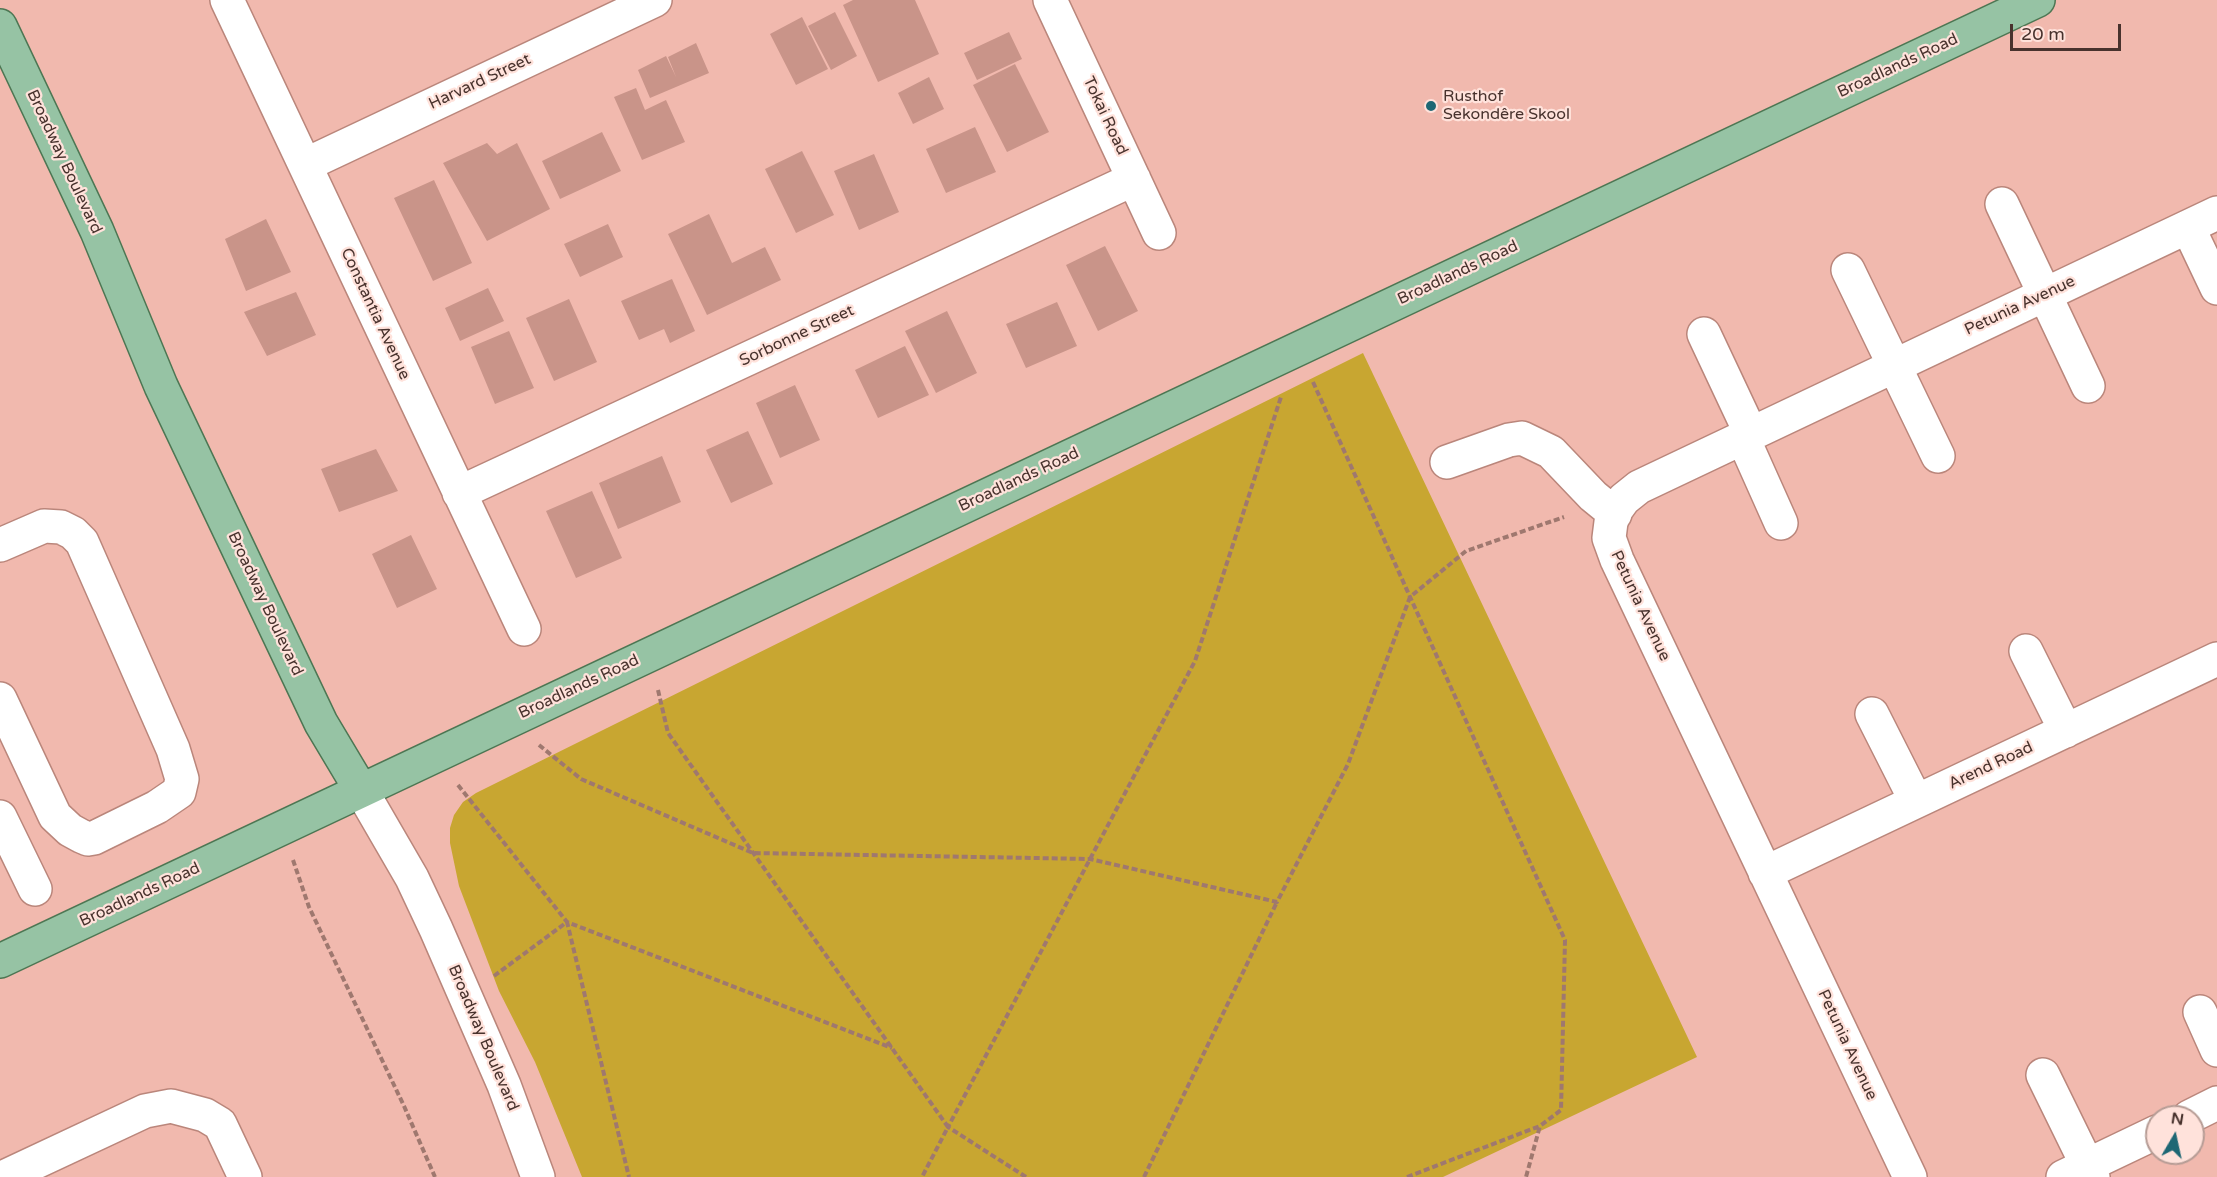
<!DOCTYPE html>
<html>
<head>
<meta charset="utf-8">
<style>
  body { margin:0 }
  #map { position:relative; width:2217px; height:1177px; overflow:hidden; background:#f1b9ae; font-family:"Varela Round",sans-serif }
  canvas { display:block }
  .north { position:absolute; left:2145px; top:1105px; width:60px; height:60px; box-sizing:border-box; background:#ffe2db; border:2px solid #b69c95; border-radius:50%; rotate:9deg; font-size:16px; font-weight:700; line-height:24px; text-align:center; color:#48322d }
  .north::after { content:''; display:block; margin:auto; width:21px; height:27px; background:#1e6774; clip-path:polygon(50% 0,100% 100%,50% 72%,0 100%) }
  .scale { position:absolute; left:2010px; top:24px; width:111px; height:27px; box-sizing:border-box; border:3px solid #48322d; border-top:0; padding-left:8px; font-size:18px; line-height:21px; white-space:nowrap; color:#48322d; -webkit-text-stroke:4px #ffe2db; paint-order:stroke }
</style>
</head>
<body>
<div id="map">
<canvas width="2217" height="1177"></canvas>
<div class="north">N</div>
<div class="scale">20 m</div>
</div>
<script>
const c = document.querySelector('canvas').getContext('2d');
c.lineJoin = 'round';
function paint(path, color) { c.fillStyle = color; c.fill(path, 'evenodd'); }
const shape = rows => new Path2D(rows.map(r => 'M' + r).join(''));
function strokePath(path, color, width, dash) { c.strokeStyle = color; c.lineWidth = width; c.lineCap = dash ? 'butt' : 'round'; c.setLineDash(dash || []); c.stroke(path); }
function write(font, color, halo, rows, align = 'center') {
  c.font = font + ' "Varela Round",sans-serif'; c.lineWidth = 4.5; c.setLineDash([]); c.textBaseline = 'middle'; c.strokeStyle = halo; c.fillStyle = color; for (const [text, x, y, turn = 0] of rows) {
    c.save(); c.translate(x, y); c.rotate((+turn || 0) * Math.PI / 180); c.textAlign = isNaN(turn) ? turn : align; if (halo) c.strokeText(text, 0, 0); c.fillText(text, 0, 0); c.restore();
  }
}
const green = shape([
  [1363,353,1697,1057,1443,1177,582,1177,535,1062,499,991,459,886,450,843,450,828,454,815,463,802,476,793]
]);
const building = shape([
  [853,0,915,0,939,54,878,82,843,5],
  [835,12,857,56,831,70,808,26],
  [802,17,828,69,796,85,770,34],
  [1009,32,1022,59,977,80,964,53],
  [696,43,709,73,650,98,638,70,666,56,676,77,668,57],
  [1015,64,1049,132,1007,152,973,85],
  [929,77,944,109,913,124,898,93],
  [636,88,645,110,666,100,685,142,642,160,614,97],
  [975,127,996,172,946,193,926,149],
  [602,132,621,171,560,199,542,161],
  [487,143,497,154,517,143,550,209,487,241,443,163],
  [802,151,834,215,796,233,765,169],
  [874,154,899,212,859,230,834,171],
  [434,180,472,263,433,281,394,198],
  [709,214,732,263,765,247,781,280,707,315,668,234],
  [266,219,291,272,246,291,225,239],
  [608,224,623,257,580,277,564,244],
  [1105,246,1138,311,1098,331,1066,265],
  [672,279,695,331,670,343,664,329,639,340,621,301],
  [488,288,504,321,460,341,445,308],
  [296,292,316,335,267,356,244,312],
  [569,299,597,362,554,381,526,318],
  [1057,302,1077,346,1026,368,1006,324],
  [947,311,977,373,936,393,905,331],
  [509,331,534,388,495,404,471,347],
  [905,346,929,395,878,418,855,370],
  [795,385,820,440,780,458,756,403],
  [748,431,773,484,731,503,706,450],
  [376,449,398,491,339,512,321,469],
  [662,456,681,502,618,529,599,483],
  [592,491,622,558,576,578,546,511],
  [411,535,437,589,397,608,372,554]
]);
const path = shape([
  [1313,382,1565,940,1561,1110,1540,1126],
  [658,690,668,733,948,1127,922,1177],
  [539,745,581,779,753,853,1090,859,1277,902,1348,764,1410,597,1466,551,1564,517],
  [458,785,567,922,892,1048],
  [293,860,309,907,404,1106,435,1177],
  [494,976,567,922,629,1177],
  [1026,1177,948,1127,1195,661,1281,397],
  [1144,1177,1277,902],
  [1407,1177,1540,1126,1526,1177]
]);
const minor = shape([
  [227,0,524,629],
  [1050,0,1159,233],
  [305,165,655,0],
  [2002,204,2088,386],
  [2188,227,2217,288],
  [1848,270,1938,456],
  [1704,334,1751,434],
  [1743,438,1781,523],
  [1447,462,1509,440,1522,438,1551,452,1593,496,1615,514],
  [459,493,1134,179],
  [0,545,44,526,61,527,73,533,82,542,173,749,182,779,179,792,157,807,94,838,88,839,81,836,70,830,55,816,0,699],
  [2026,651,2066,731],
  [1872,714,1916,801],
  [361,790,412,878,436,929,504,1085,538,1177],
  [0,817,35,889],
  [1765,873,2217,659],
  [2200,1012,2217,1050],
  [2043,1075,2093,1177],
  [2189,1117,2217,1103],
  [4,1177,145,1111,171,1106,205,1115,220,1124,245,1177],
  [1910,1177,1617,560,1609,538,1611,522,1616,510,1624,499,1639,487,2217,213],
  [2063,1177,2157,1132]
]);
const major = shape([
  [0,26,97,231,161,386,321,723,361,790],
  [0,961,2038,0]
]);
const markers = [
  [1431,106,6,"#1e6774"]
];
const streetNames = [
  ["Broadlands Road",1898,66,-25],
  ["Harvard Street",480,82,-25],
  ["Tokai Road",1105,116,65],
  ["Broadway Boulevard",64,162,65],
  ["Broadlands Road",1458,273,-25],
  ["Petunia Avenue",2020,306,-25],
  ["Constantia Avenue",375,314,65],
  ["Sorbonne Street",797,336,-25],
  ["Broadlands Road",1019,480,-25],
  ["Broadway Boulevard",265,604,65],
  ["Petunia Avenue",1640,606,65],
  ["Broadlands Road",579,687,-25],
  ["Arend Road",1991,766,-25],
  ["Broadlands Road",140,895,-25],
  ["Broadway Boulevard",483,1038,67],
  ["Petunia Avenue",1847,1045,65]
];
const poiNames = [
  ["Rusthof",1443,97],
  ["Sekondêre Skool",1443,115]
];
paint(green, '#c8a631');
paint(building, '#c99489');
strokePath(minor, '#ba867b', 36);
strokePath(major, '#4d7653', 36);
strokePath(path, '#9f786f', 4, [6, 3]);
strokePath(minor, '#fff', 33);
strokePath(major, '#96c3a4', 33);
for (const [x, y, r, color] of markers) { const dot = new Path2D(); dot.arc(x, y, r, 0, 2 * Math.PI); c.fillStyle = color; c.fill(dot); strokePath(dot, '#ffe2db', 2); }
write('16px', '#48322d', '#ffe2db', streetNames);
write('16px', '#48322d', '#ffe2db', poiNames, 'left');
</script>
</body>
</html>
